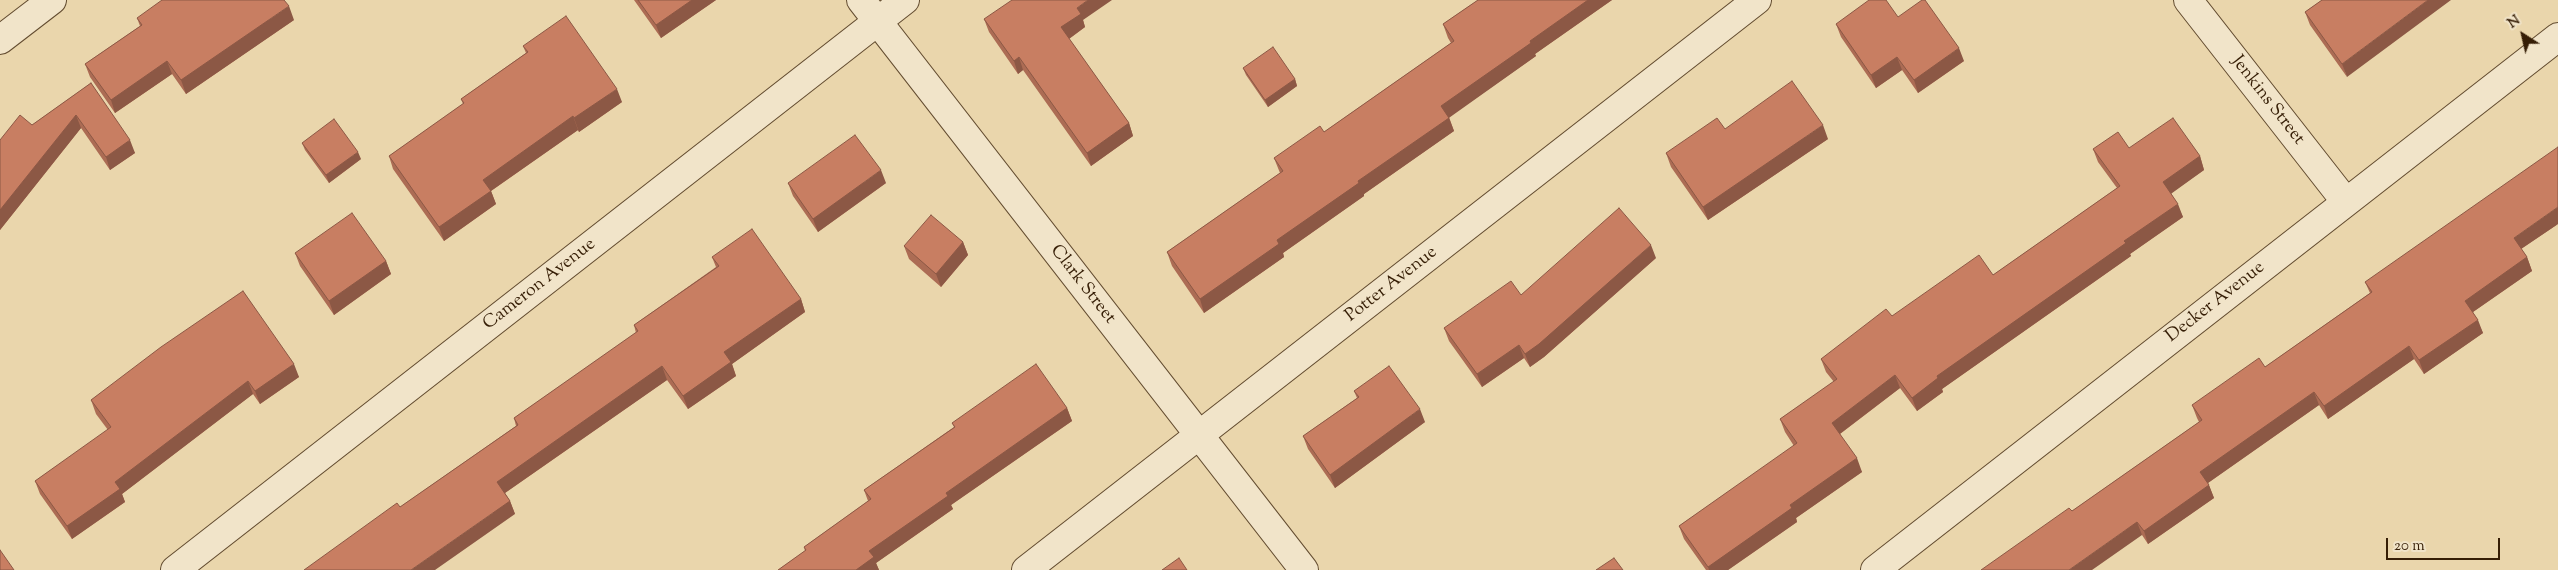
<!DOCTYPE html>
<html>
<head>
<meta charset="utf-8">
<style>
  body { margin:0 }
  #map { position:relative; width:2558px; height:570px; overflow:hidden; background:#ead6ac; font-family:"Sorts Mill Goudy",serif }
  canvas { display:block }
  .north { position:absolute; left:2498px; top:10px; width:50px; height:50px; -webkit-text-stroke:4px #f1e4c9; paint-order:stroke; rotate:325deg; font-size:14px; font-weight:700; line-height:20px; text-align:center; color:#361e06 }
  .north::after { content:''; display:block; margin:auto; width:18px; height:22px; background:#361e06; clip-path:polygon(50% 0,100% 100%,50% 72%,0 100%) }
  .scale { position:absolute; left:2386px; top:538px; width:114px; height:22px; box-sizing:border-box; border:2px solid #361e06; border-top:0; padding-left:6px; font-size:15px; line-height:18px; white-space:nowrap; color:#361e06; -webkit-text-stroke:4px #f1e4c9; paint-order:stroke }
</style>
</head>
<body>
<div id="map">
<canvas width="2558" height="570"></canvas>
<div class="north">N</div>
<div class="scale">20 m</div>
</div>
<script>
const c = document.querySelector('canvas').getContext('2d');
c.lineJoin = 'round';
const shape = rows => new Path2D(rows.map(r => 'M' + r).join(''));
function strokePath(path, color, width, dash) { c.strokeStyle = color; c.lineWidth = width; c.lineCap = dash ? 'butt' : 'round'; c.setLineDash(dash || []); c.stroke(path); }
function paint(path, color) { c.fillStyle = color; c.fill(path, 'evenodd'); }
function write(font, color, halo, rows, align = 'center') {
  c.font = font + ' "Sorts Mill Goudy",serif'; c.lineWidth = 4.5; c.setLineDash([]); c.textBaseline = 'middle'; c.strokeStyle = halo; c.fillStyle = color; for (const [text, x, y, turn = 0] of rows) {
    c.save(); c.translate(x, y); c.rotate((+turn || 0) * Math.PI / 180); c.textAlign = isNaN(turn) ? turn : align; if (halo) c.strokeText(text, 0, 0); c.fillText(text, 0, 0); c.restore();
  }
}
const minor = shape([
  [861,0,1304,570],
  [2188,0,2346,202],
  [0,40,52,0],
  [175,570,905,0],
  [1026,570,1757,0],
  [1875,570,2558,37]
]);
const wall = shape([
  [634,0,716,0,661,38],
  [1478,0,1612,0,1535,54,1536,56,1449,117,1454,131,1364,194,1364,196,1283,253,1284,257,1204,313,1172,266,1167,252,1280,173,1274,158,1324,132,1451,43,1448,38,1443,24],
  [2322,0,2347,77,2310,25,2305,12],
  [137,18,294,20,186,94,172,74,115,113,90,77,85,64,140,26],
  [984,19,1083,20,1085,27,1069,39,1129,123,1133,136,1091,166,1023,70,1018,74,989,32],
  [1836,24,1964,61,1918,93,1902,70,1876,88,1841,37],
  [523,46,622,102,579,132,578,130,491,191,496,204,444,241,393,169,389,156,463,104,461,99,526,53],
  [1243,68,1295,79,1297,86,1268,107,1246,75],
  [91,83,135,153,110,170,81,128,0,230,0,140,32,125],
  [1725,129,1828,139,1708,220,1671,167,1666,153],
  [302,143,361,159,329,183,305,150],
  [2129,148,2200,156,2204,170,2171,193,2183,217,2130,254,2131,256,1942,389,1943,392,1917,411,1900,388,1840,434,1862,472,1796,518,1797,522,1728,570,1706,570,1684,539,1679,526,1794,446,1785,432,1780,419,1834,382,1826,372,1821,359,1892,316,1993,275,2117,188,2098,162,2093,149],
  [788,183,886,183,818,232,793,196],
  [2558,224,2521,249,2527,257,2532,271,2473,312,2483,333,2424,374,2414,359,2328,419,2319,405,2208,483,2214,498,2148,544,2142,535,2072,511,2199,422,2197,418,2192,405,2265,367,2370,293,2365,282],
  [963,242,968,255,941,287,909,259,904,246],
  [295,253,386,261,391,274,334,315,300,266],
  [712,257,801,299,805,312,732,364,736,376,688,409,667,380,505,493,510,501,515,514,400,507,516,426,514,418,636,333,634,325,716,267],
  [1656,258,1544,357,1530,367,1524,358,1482,387,1449,341,1444,328,1521,295],
  [243,291,299,377,260,404,253,394,122,494,125,502,72,539,40,494,35,481,108,430,96,414,91,400],
  [1354,391,1425,422,1335,488,1308,449,1303,436,1357,398],
  [1067,408,1072,421,951,505,953,509,876,563,879,570,778,570,805,551,804,547,868,501,864,490,954,427,952,423]
]);
const shadedWall = shape([
  [692,0,716,0,661,38,656,25],
  [1088,0,1112,0,1083,20,1085,27,1066,41,1061,27,1077,8],
  [1588,0,1612,0,1535,54,1536,56,1446,120,1441,106,1530,41],
  [2428,0,2451,0,2347,77,2342,64],
  [289,6,294,20,186,94,181,80],
  [1959,48,1964,61,1918,93,1914,80],
  [1019,57,1023,70,1018,74,1014,61],
  [1897,57,1902,70,1876,88,1871,75],
  [167,61,172,74,115,113,111,100],
  [1295,79,1297,86,1268,107,1265,100],
  [617,89,622,102,579,132,574,118],
  [76,115,81,128,0,230,0,210],
  [573,116,578,130,488,193,483,180],
  [1449,118,1454,131,1364,194,1364,196,1283,253,1284,257,1204,313,1200,299,1277,240,1358,181],
  [1129,123,1133,136,1091,166,1087,153],
  [1823,125,1828,139,1708,220,1703,207],
  [130,140,135,153,110,170,106,157],
  [358,152,361,159,329,183,326,175],
  [2200,156,2204,170,2168,196,2163,182],
  [881,170,886,183,818,232,813,219],
  [491,191,496,204,444,241,439,227],
  [2178,204,2183,217,2130,254,2131,256,1942,389,1943,392,1917,411,1912,398,1937,376,2124,241],
  [2558,207,2558,224,2518,251,2514,238],
  [963,242,968,255,941,287,936,274],
  [1651,245,1656,258,1544,357,1530,367,1525,354],
  [2527,257,2532,271,2470,314,2465,301],
  [386,261,391,274,334,315,329,301],
  [801,299,805,312,732,364,736,376,688,409,683,396,724,352],
  [2478,320,2483,333,2424,374,2419,360],
  [1519,345,1524,358,1482,387,1477,374],
  [2409,346,2414,359,2328,419,2324,406],
  [294,364,299,377,260,404,255,391],
  [662,366,667,380,502,495,497,482],
  [1895,375,1900,388,1837,436,1832,423],
  [248,381,253,394,122,494,125,502,72,539,67,526,115,482],
  [2314,392,2319,405,2205,485,2200,472],
  [1067,408,1072,421,951,505,953,509,876,563,879,570,856,570,869,551,946,493],
  [1420,409,1425,422,1335,488,1330,475],
  [1857,458,1862,472,1796,518,1797,522,1728,570,1709,570,1708,567,1790,505],
  [2209,485,2214,498,2148,544,2144,531],
  [510,501,515,514,435,570,411,570],
  [2137,522,2142,535,2092,570,2069,570]
]);
const building = shape([
  [162,0,284,0,289,6,181,80,167,61,111,100,85,64,142,25,137,18,162,0],
  [638,0,692,0,656,25,638,0],
  [1012,0,1088,0,1077,8,1081,14,1061,27,1129,123,1087,153,1019,57,1014,61,984,19,1012,0],
  [1478,0,1588,0,1530,41,1531,43,1441,106,1449,118,1358,181,1359,183,1277,240,1279,244,1200,299,1167,252,1283,171,1274,158,1320,126,1324,132,1454,41,1443,24,1478,0],
  [1869,0,1886,0,1898,17,1922,0,1925,0,1959,48,1914,80,1897,57,1871,75,1836,24,1869,0],
  [2322,0,2428,0,2342,64,2305,12,2322,0],
  [566,16,617,89,574,118,573,116,483,180,491,191,439,227,389,156,464,103,461,99,528,52,523,46,566,16],
  [1273,47,1295,79,1265,100,1243,68,1273,47],
  [1792,81,1823,125,1703,207,1666,153,1717,118,1725,129,1792,81],
  [91,83,130,140,106,157,76,115,0,210,0,140,20,115,32,125,91,83],
  [2173,118,2200,156,2163,182,2178,204,2124,241,2126,243,1937,376,1938,378,1912,398,1895,375,1832,423,1857,458,1790,505,1792,508,1708,567,1679,526,1797,443,1780,419,1837,379,1821,359,1886,309,1892,316,1979,255,1993,275,2120,186,2093,149,2118,132,2129,148,2173,118],
  [334,119,358,152,326,175,302,143,334,119],
  [855,135,881,170,813,219,788,183,855,135],
  [2558,147,2558,207,2514,238,2527,257,2465,301,2478,320,2419,360,2409,346,2324,406,2314,392,2200,472,2209,485,2144,531,2137,522,2069,570,1981,570,2069,508,2072,511,2202,420,2192,405,2259,358,2265,367,2372,292,2365,282,2558,147],
  [1619,208,1651,245,1539,344,1525,354,1519,345,1477,374,1444,328,1511,281,1521,295,1619,208],
  [352,213,386,261,329,301,295,253,352,213],
  [931,215,963,242,936,274,904,246,931,215],
  [752,229,801,299,724,352,731,362,683,396,662,366,497,482,510,501,411,570,304,570,397,503,400,507,518,425,514,418,638,331,634,325,719,266,712,257,752,229],
  [243,291,294,364,255,391,248,381,115,482,120,489,67,526,35,481,111,427,91,400,161,347,243,291],
  [1036,364,1067,408,946,493,948,496,869,551,874,557,856,570,778,570,806,550,804,547,871,499,864,490,955,427,952,423,1036,364],
  [1389,366,1420,409,1330,475,1303,436,1359,397,1354,391,1389,366],
  [0,550,14,570,0,570,0,550],
  [1179,558,1187,570,1162,570,1179,558],
  [1614,558,1623,570,1596,570,1614,558]
]);
const streetNames = [
  ["Jenkins Street",2267,101,52],
  ["Cameron Avenue",540,285,-38],
  ["Clark Street",1082,285,52],
  ["Potter Avenue",1392,285,-38],
  ["Decker Avenue",2216,303,-38]
];
strokePath(minor, '#634c30', 30);
strokePath(minor, '#f1e4c9', 28);
paint(wall, '#ac6c54');
paint(shadedWall, '#8c5845');
paint(building, '#c87e62');
strokePath(building, '#8c5845', 1);
write('18px', '#361e06', '#f1e4c9', streetNames);
</script>
</body>
</html>
